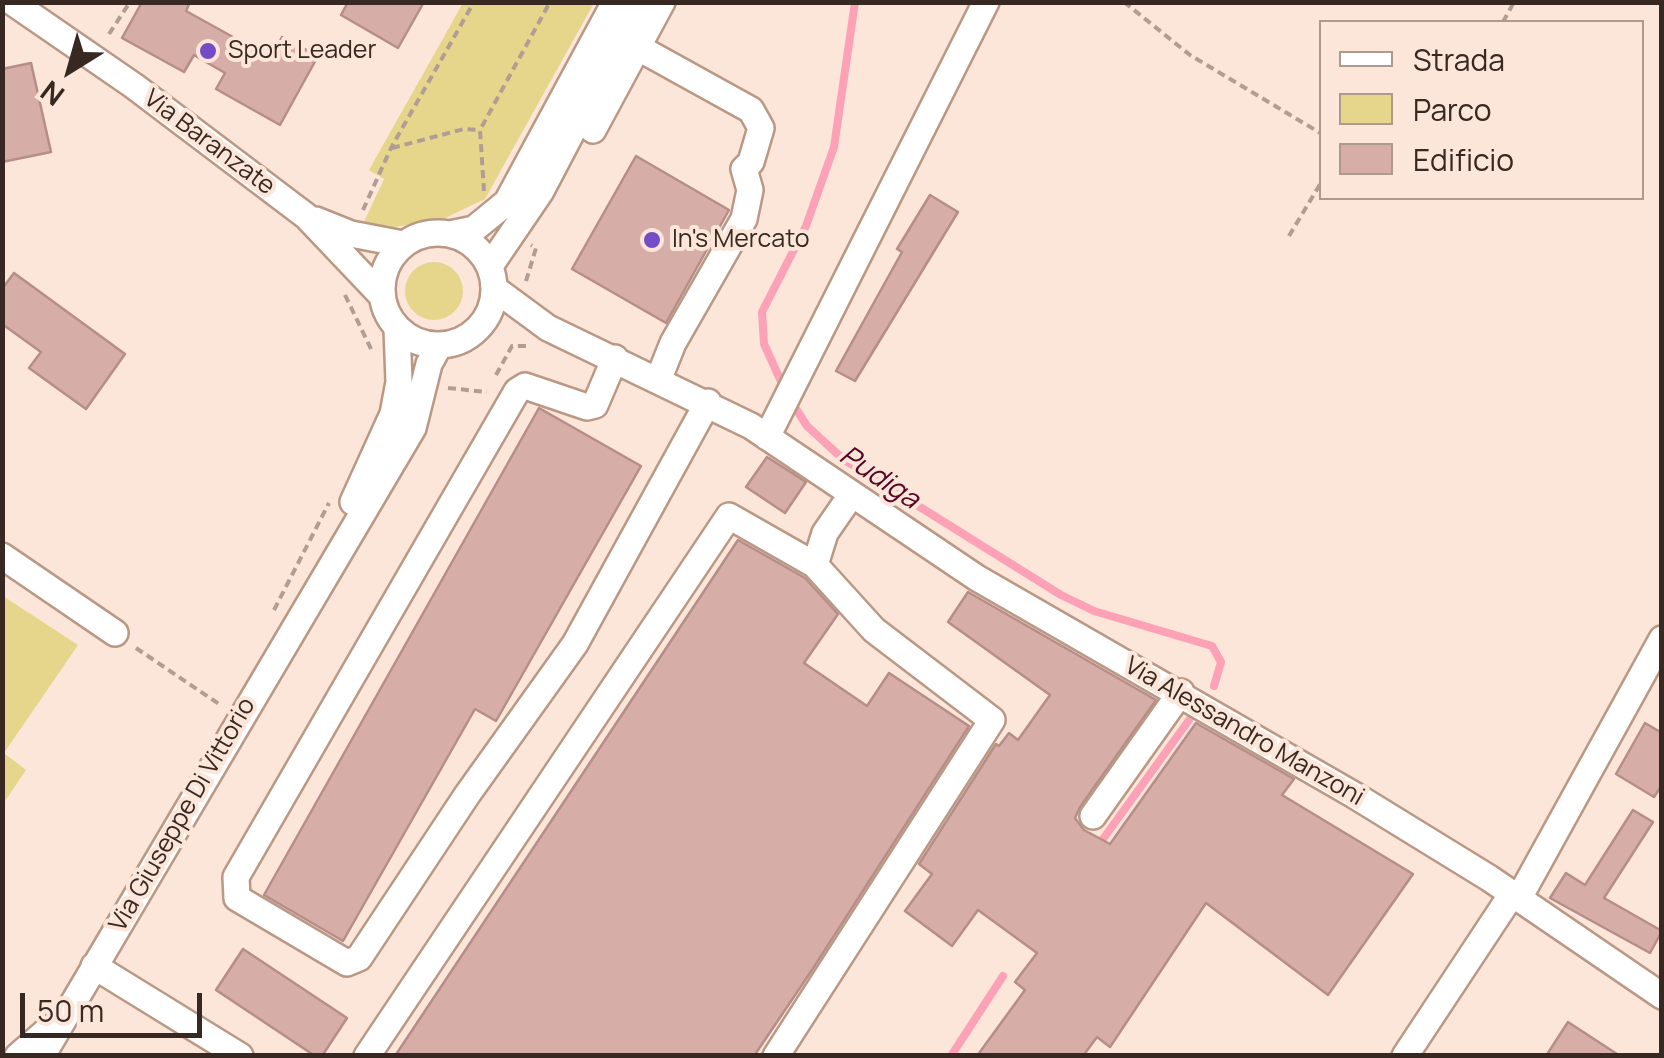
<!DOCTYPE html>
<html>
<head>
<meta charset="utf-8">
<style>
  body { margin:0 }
  #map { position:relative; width:1664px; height:1058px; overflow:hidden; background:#fce5d9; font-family:Manrope,sans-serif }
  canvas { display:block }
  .frame { position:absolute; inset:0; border:5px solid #372921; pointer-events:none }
  .legend { position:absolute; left:1319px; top:20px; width:325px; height:180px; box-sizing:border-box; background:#fce5d9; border:2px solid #ad9a8f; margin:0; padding:12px 18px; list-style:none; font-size:30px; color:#372921 }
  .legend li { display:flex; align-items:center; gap:20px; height:50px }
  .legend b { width:50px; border:2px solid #ad9a8f }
  .north { position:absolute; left:20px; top:20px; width:100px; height:100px; -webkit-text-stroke:8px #fce5d9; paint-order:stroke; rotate:217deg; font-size:28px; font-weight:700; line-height:40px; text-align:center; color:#372921 }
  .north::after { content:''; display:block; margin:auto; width:35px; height:45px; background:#372921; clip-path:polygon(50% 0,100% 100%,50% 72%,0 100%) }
  .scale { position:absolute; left:20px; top:993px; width:182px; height:45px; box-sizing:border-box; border:5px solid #372921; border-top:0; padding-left:12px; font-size:30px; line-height:35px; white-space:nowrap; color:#372921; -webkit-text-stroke:8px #fce5d9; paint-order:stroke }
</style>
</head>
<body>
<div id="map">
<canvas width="1664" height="1058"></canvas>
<div class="frame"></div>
<ul class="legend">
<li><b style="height:12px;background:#fff"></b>Strada</li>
<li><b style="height:28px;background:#e6d68c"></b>Parco</li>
<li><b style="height:28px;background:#d7ada8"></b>Edificio</li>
</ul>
<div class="north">N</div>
<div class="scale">50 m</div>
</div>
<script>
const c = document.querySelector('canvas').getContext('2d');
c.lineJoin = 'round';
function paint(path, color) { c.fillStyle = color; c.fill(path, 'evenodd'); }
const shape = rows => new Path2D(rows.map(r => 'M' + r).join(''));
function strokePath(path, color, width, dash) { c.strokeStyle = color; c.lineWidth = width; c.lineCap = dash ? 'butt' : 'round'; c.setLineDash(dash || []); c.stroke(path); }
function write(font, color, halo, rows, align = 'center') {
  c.font = font + ' Manrope,sans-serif'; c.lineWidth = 8; c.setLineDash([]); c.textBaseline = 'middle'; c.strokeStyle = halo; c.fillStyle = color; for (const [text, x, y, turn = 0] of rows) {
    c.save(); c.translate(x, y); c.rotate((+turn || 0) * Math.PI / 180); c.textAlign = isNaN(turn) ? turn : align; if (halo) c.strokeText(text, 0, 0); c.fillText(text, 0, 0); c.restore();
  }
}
const green = shape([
  [463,3,594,3,485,199,441,220,380,229,363,224,384,179,369,170],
  '405 291a29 29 0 1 1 58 0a29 29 0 1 1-58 0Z',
  [3,596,78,645,4,753,26,770,3,804]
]);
const stream = shape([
  [784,388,764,344,762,312,806,226,834,147,855,2],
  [791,401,807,426,843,459,1061,595,1094,611,1212,646,1221,662,1214,686],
  [1103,839,1189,720],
  [951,1056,1003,976]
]);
const building = shape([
  [142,2,190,2,186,11,271,58,282,37,318,56,280,125,216,89,225,73,194,55,184,72,122,38,142,2],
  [348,2,424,2,398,48,341,15,348,2],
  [31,63,51,152,2,162,2,69,31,63],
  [636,156,729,210,666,323,572,269,636,156],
  [930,195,958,212,855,381,836,371,902,252,897,249,930,195],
  [14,273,125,354,86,409,29,368,41,352,2,324,2,289,14,273],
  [539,408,641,466,496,721,475,709,343,941,264,895,539,408],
  [767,457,806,482,785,513,746,487,767,457],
  [738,540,805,578,838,614,804,663,867,706,889,673,969,726,812,970,754,1056,395,1056,738,540],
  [968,592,1156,700,1080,807,1075,818,1084,830,1110,844,1196,723,1294,779,1282,795,1413,874,1328,995,1206,903,1110,1047,1097,1037,1083,1056,977,1056,1025,990,1015,982,1037,953,978,910,952,946,905,911,932,874,919,864,996,744,999,746,1009,733,1018,740,1050,695,948,622,968,592],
  [1645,723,1662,733,1662,785,1654,797,1616,774,1645,723],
  [1633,810,1653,822,1604,898,1662,931,1650,953,1550,898,1566,873,1585,885,1633,810],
  [243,949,347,1018,322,1056,315,1056,216,990,243,949],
  [1568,1022,1620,1056,1546,1056,1568,1022]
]);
const path = shape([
  [1124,2,1190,55,1322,134],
  [1503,22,1514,2],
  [109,34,130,2],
  [392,148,464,129,480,130],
  [484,191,480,130,550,2],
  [363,210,391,148,474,2],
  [1289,236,1322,181],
  [526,281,536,248,531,245],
  [345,295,371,349],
  [496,375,512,346,529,346],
  [448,388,487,392],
  [274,610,329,503],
  [136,648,219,704]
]);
const minor = shape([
  [12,2,134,86,306,216,382,296],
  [637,47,751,110,761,128,751,162,744,169,750,190,744,219,673,343,659,378],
  [593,130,662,2],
  [316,220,351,234,403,244],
  '382 289a56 56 0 1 1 112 0a56 56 0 1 1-112 0Z',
  [450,234,474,229,507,202,615,2],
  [490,266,541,191,640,2],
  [495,289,548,328,751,426,977,578,1354,795,1489,878,1662,996],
  [615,358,595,405,587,407,525,386,517,391,236,877,237,898,347,963,359,958,467,795,575,644,708,402],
  [767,437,986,2],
  [353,502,393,414,399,382,397,329],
  [2,556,115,633],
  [1093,816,1181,692],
  [1519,898,1662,639],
  [94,966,240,1056],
  [18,1056,50,1028],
  [42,1056,413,428,429,364,439,346],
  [367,1056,729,516,815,565],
  [776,1056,992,720,874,630,815,565,825,533,852,494],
  [1405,1056,1512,894]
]);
const markers = [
  [208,51,10,"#744dc6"],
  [652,240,10,"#744dc6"]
];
const poiNames = [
  ["Sport Leader",228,51],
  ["In's Mercato",672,240]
];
const streetNames = [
  ["Via Baranzate",209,143,37],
  ["Via Alessandro Manzoni",1244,732,30],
  ["Via Giuseppe Di Vittorio",183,815,-60]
];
const waterNames = [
  ["Pudiga",879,478,34]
];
paint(green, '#e6d68c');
strokePath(stream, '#fda1b7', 8);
paint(building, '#d7ada8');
strokePath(building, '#b68d88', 2.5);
strokePath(minor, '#ba9884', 30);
strokePath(path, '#b19d93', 4, [8, 5]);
strokePath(minor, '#fff', 25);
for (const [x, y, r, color] of markers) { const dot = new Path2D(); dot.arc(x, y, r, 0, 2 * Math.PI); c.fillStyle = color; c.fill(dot); strokePath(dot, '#fce5d9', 4); }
write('25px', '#372921', '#fce5d9', poiNames, 'left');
write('25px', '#372921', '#fce5d9', streetNames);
write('italic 28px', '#550425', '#fce5d9', waterNames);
</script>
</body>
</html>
